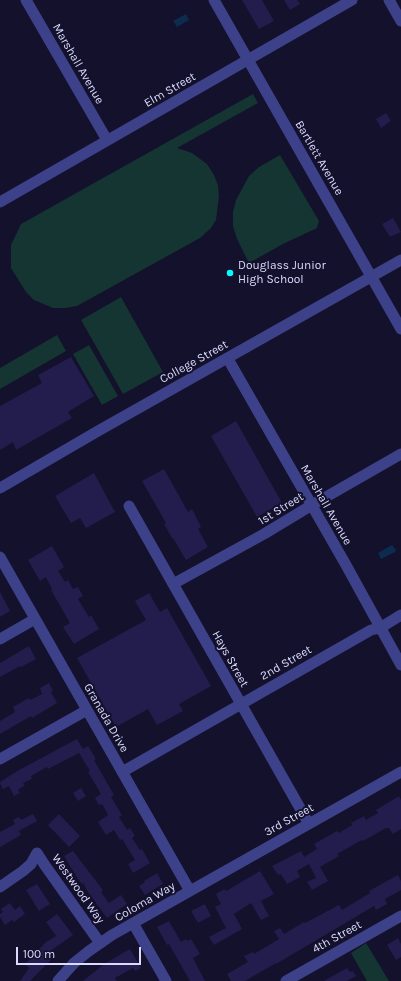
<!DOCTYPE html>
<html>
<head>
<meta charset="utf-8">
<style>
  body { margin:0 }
  #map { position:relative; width:401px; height:981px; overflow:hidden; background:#13112b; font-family:Karla,sans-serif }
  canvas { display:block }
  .scale { position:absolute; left:16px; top:947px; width:125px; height:18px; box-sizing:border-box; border:2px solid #dcdbff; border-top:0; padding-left:5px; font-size:12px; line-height:14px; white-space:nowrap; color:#dcdbff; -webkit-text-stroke:3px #13112b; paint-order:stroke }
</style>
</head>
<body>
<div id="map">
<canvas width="401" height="981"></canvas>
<div class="scale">100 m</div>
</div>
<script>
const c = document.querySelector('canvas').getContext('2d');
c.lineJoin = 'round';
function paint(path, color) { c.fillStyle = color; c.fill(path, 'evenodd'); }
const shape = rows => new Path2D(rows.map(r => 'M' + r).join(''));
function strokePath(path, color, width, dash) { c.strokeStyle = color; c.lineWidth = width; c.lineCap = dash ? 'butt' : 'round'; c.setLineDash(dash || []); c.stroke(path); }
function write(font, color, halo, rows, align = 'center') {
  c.font = font + ' Karla,sans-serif'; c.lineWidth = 4; c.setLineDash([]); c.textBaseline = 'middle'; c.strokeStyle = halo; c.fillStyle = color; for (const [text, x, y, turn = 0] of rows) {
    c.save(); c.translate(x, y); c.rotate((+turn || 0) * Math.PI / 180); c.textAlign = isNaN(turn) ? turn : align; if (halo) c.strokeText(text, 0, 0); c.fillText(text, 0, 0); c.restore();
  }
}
const green = shape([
  [253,94,258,103,177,148,192,153,207,164,214,175,218,185,219,196,216,220,211,228,200,238,77,306,65,308,53,308,34,300,26,292,11,268,11,245,21,224],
  [280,155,319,221,317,228,283,244,249,263,237,239,233,226,233,212,236,200,249,176,259,167],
  [121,297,163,372,123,394,81,320],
  [57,335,66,351,0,389,0,368],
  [89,345,118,396,102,405,73,354],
  [366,943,389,981,367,981,351,953]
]);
const water = shape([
  [186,14,189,20,177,27,173,21],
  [392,545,396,550,395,552,381,559,378,553]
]);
const building = shape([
  [242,0,262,0,274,21,259,29],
  [284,0,297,0,300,4,290,10],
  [386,113,391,121,381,128,376,119],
  [393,218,401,232,390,237,382,224],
  [71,357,94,396,68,412,72,418,16,450,13,442,0,450,0,406,42,383,38,375],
  [236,421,282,503,257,517,211,436],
  [164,469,188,512,192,509,201,527,198,529,208,547,186,560,173,538,172,538,164,524,166,523,142,481],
  [94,473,115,512,86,528,80,518,71,523,55,496],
  [52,546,64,567,58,571,65,582,68,580,73,589,78,587,83,596,78,599,89,617,91,615,99,629,74,644,63,627,70,623,51,590,52,589,46,577,40,581,28,560],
  [0,592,10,611,0,617],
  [149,593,160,612,167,608,211,686,179,704,183,711,157,725,148,709,116,727,77,658,146,620,135,601],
  [29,646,36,659,21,667,20,666,0,677,0,663],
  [49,683,53,691,51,692,57,703,32,718,31,716,0,734,0,721,15,712,13,707,29,698,30,700,42,694,40,688],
  [77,739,83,749,88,746,96,759,94,760,114,795,111,797,122,815,119,817,127,830,130,828,135,836,132,838,140,850,142,849,150,863,133,873,128,864,135,860,122,839,120,840,114,830,106,835,98,822,108,815,102,804,99,805,95,798,101,794,88,772,90,771,79,753,48,769,47,767,31,776,32,779,23,783,25,785,18,790,20,793,14,796,9,786,3,789,0,783,0,782,19,770],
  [81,788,86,796,78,801,73,793],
  [399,796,401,800,401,829,393,834,389,828,386,828,363,841,362,840,337,854,339,856,320,867,328,881,312,890,307,882,316,878,309,864,297,871,300,877,287,884,281,874,278,875,272,866,301,851,304,857,317,849,314,844,337,831,339,833,352,825,351,823,364,816,366,820,378,813,376,810],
  [33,814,37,821,19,831,21,835,0,847,0,832,15,824,13,820,19,817,21,820],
  [59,814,80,836,69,847,48,825],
  [73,851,103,890,101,892,109,903,121,895,127,904,107,918,88,892,83,883,82,884,78,879,64,856],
  [260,871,274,894,261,901,269,916,261,920,251,903,234,914,242,929,214,945,209,937,226,928,215,907,221,904,216,894,224,889,226,891],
  [157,873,163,884,145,895,139,886,145,882,144,881],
  [398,875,401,881,401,890,385,899,387,904,376,910,374,906,276,964,276,963,245,981,231,981,227,974,248,962,244,956,253,952,254,954,279,939,274,931,280,928,284,934,304,922,305,923,339,905,342,910,370,893,369,891],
  [37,884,50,904,39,911,26,890],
  [10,903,15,910,20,906,25,914,14,922,12,920,5,925,0,917,0,914,3,912,1,909],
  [205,904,211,916,198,923,191,911],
  [57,914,73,935,46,954,52,959,30,981,20,981,29,968,25,964,46,942,56,936,46,922],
  [169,921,181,942,186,939,187,941,191,939,200,954,193,958,205,981,190,981,169,944,167,945,157,927],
  [398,938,401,944,401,957,396,960,387,945],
  [130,949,141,968,135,971,133,968,115,978,117,981,83,981,104,964],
  [347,968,350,972,353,971,356,976,347,981,324,981]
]);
const minor = shape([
  [26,0,107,140],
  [214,0,401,329],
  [389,0,401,21],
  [0,202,352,0],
  [228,359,346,565,401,665],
  [0,488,98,431,401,260],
  [129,506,309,824],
  [0,557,190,891],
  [173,584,264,534,312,505,401,454],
  [0,639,35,619],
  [0,759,87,710],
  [122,772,371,630,380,628,401,615],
  [0,887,23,871,31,864,37,853,44,864,100,943],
  [133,923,166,981],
  [58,981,74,963,89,951,112,935,401,772],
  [286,981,401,916]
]);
const markers = [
  [230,273,4,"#09fcfd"]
];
const streetNames = [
  ["Marshall Avenue",78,64,60],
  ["Elm Street",170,90,-30],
  ["Bartlett Avenue",319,158,60],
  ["College Street",194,362,-29],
  ["Marshall Avenue",326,505,60],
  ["1st Street",281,509,-32],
  ["Hays Street",230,659,61],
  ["2nd Street",286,663,-30],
  ["Granada Drive",106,718,60],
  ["3rd Street",289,820,-29],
  ["Westwood Way",78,889,55],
  ["Coloma Way",145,902,-30],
  ["4th Street",337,937,-29]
];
const poiNames = [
  ["Douglass Junior",238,266],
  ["High School",238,280]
];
paint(green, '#143531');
paint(water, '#0d2b4e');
paint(building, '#221d4c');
strokePath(minor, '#3d4189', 11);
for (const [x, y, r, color] of markers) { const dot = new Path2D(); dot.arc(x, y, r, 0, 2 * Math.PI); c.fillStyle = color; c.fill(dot); strokePath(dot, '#13112b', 1.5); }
write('12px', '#dcdbff', '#13112b', streetNames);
write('12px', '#dcdbff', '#13112b', poiNames, 'left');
</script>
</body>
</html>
